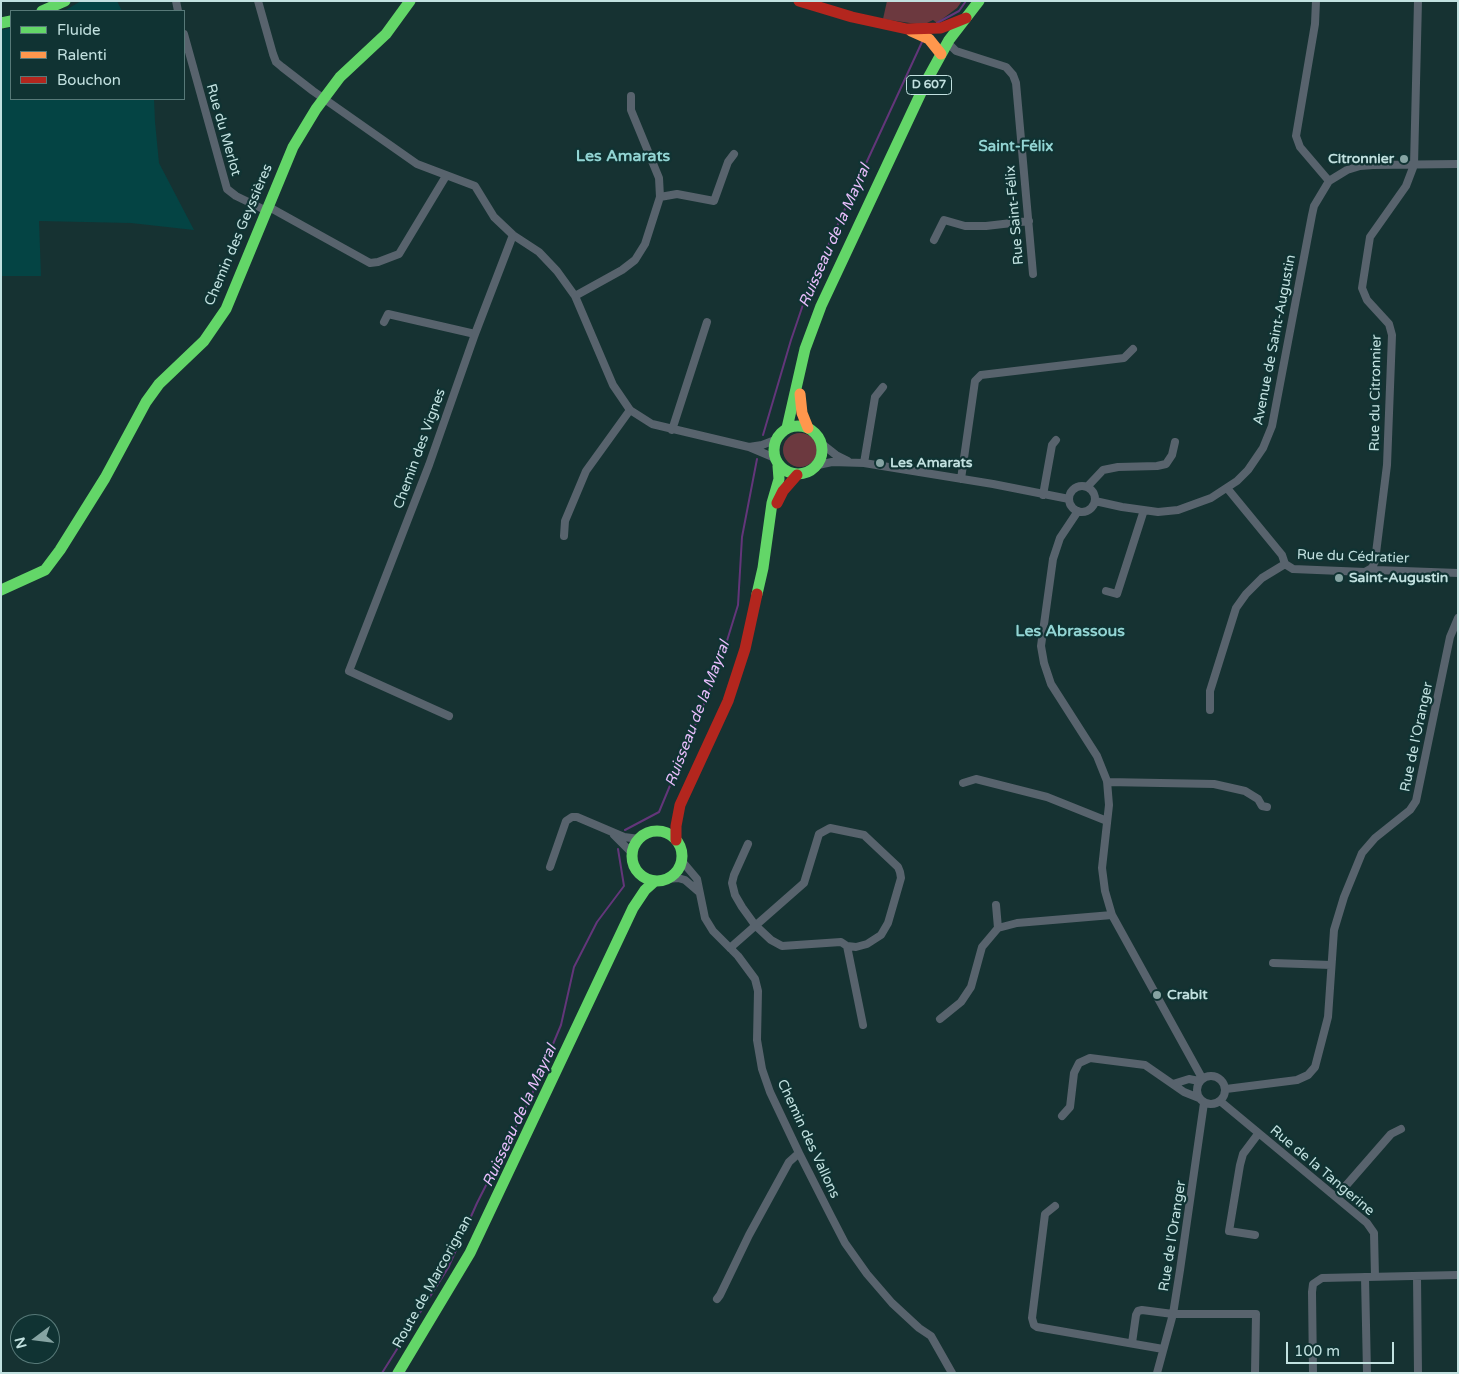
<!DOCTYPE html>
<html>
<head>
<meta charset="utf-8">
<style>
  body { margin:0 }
  #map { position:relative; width:1459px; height:1374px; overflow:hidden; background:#163232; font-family:"Varela Round",sans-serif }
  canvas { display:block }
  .frame { position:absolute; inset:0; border:2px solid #c2e1e0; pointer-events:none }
  .legend { position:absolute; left:10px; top:10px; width:175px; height:90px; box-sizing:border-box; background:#103333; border:1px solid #577978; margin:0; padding:6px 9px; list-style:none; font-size:15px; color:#c2e1e0 }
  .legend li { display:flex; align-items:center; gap:10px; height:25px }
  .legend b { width:25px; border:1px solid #577978 }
  .north { position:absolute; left:10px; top:1314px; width:50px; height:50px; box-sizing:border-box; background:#103333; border:1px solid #577978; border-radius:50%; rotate:255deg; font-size:14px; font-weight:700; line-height:20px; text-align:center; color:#c2e1e0 }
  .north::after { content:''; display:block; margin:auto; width:18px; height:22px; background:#86a4a3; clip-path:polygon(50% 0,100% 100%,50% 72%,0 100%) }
  .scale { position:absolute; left:1286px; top:1342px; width:108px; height:22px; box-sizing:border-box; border:2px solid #c2e1e0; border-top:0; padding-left:6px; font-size:15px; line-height:18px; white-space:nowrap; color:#c2e1e0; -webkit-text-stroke:4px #103333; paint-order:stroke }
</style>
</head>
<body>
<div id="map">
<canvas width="1459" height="1374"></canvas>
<div class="frame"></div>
<ul class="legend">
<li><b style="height:6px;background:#63d668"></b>Fluide</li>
<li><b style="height:6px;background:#ff974d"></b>Ralenti</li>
<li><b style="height:6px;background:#b3261e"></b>Bouchon</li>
</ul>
<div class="north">N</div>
<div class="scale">100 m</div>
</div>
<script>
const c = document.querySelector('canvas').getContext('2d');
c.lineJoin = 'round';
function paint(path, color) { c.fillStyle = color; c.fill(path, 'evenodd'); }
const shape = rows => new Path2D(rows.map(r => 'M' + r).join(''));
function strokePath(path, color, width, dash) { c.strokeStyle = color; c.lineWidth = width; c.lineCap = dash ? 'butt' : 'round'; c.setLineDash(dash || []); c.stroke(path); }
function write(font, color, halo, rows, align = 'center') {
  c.font = font + ' "Varela Round",sans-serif'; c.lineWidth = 4.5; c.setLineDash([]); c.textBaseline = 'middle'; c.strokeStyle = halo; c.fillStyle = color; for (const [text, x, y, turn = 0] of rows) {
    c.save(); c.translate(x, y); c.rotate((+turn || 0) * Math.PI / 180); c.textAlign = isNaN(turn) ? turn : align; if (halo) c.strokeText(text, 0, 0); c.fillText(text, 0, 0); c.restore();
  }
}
const built = shape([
  [81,1,117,1,122,11,64,11],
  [11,28,11,99,154,99,155,122,159,163,194,230,131,223,39,221,41,276,1,276,1,30]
]);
const green = shape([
  [887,1,962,1,957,8,937,23,933,20,923,25,883,19],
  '783 450a17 17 0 1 1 34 0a17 17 0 1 1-34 0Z'
]);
const stream = shape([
  [937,23,959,11,966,1],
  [763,435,791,340,809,287,922,42],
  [625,830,659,812,718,670,738,605,742,537,757,459],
  [382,1373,448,1268,477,1203,530,1099,561,1025,574,967,597,922,624,886,618,849]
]);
const street = shape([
  [176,1,178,11],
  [258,1,273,54,276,62,282,67,313,91,417,164,475,186,494,217,513,235,539,252,557,271,575,296,613,385,630,410,652,424,749,447],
  [1316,1,1315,24,1296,136,1300,147,1329,181],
  [184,34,227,189,236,196,267,211],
  [951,46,956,51,1006,67,1013,75,1016,83,1033,274],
  [660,197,677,194,714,201,728,162,734,154],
  [269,207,370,263,378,262,399,254,446,176],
  [934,240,944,220,965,226,986,226,1029,221],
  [575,296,622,270,635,260,645,244,660,197,659,178,631,110,631,96],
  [384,322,388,314,475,334],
  [672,430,707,322],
  [822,444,836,455,848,461],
  [775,458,749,447,762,445,775,440],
  [864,463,875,397,883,387],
  [818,465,832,462,864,463,993,484,1069,499],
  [961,479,975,381,981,375,1124,358,1133,349],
  '1069 499a13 13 0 1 1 26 0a13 13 0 1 1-26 0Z',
  [1087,487,1103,470,1118,467,1157,466,1166,464,1172,455,1175,442],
  [1227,488,1282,555,1285,564,1293,569,1365,572,1372,568,1376,570,1458,573],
  [1043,495,1052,445,1056,440],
  [1095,501,1122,507,1158,512,1178,510,1211,498,1237,481,1248,470,1263,448,1272,426,1312,215,1314,206,1329,181,1347,170,1360,166,1373,165,1458,164],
  [1078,511,1060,538,1053,559,1041,646,1044,663,1051,684,1097,756,1107,781,1109,805,1102,868,1105,891,1112,915,1202,1078],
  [564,536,565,521,586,471,630,410],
  [1372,568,1375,561,1387,465,1392,335,1389,324,1367,300,1362,288,1370,237,1406,186,1414,165,1418,1],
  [1106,591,1117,594,1144,510],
  [1210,710,1210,691,1236,608,1246,594,1262,578,1285,564],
  [449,716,349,671,429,465,475,334,513,235],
  [1107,782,1214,784,1245,791,1258,799,1262,806,1267,807],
  [963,783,976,779,1047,797,1107,821],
  [614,835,632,853],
  [748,844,734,875,732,883,735,895,742,907,755,925,771,940,782,946,841,942,847,946,863,1025],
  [681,860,697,879,705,918,713,931,738,956,755,979,758,991,757,1040,762,1069,770,1092,799,1153,831,1216,845,1243,867,1274,892,1303,919,1328,931,1336,952,1373],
  [550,867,566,821,572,817,577,817,624,837,639,839],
  [667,879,678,878,685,880,699,892],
  [996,905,998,928],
  [730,948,804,883,819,834,830,828,864,835,898,867,900,872,901,878,888,923,881,935,867,944,856,947,847,946],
  [1273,963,1331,965],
  [940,1019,961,1002,971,987,982,947,998,928,1017,923,1112,915],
  '1197 1090a14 14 0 1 1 28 0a14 14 0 1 1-28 0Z',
  [1173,1084,1189,1079,1199,1081],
  [1226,1089,1297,1080,1308,1075,1315,1067,1328,1017,1334,930,1344,897,1362,853,1375,838,1410,810,1416,801,1450,637,1458,618],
  [1220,1101,1367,1223,1374,1233,1375,1277],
  [1062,1116,1070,1107,1074,1073,1079,1063,1090,1058,1145,1065,1184,1092,1199,1098],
  [1336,1197,1391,1134,1401,1129],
  [1055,1206,1045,1214,1032,1318,1034,1325,1037,1327,1163,1349],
  [1255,1235,1229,1231,1240,1165,1243,1154,1258,1134],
  [1417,1276,1418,1373],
  [1365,1277,1367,1373],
  [717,1299,720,1295,749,1235,789,1162,799,1153],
  [1132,1343,1136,1315,1138,1311,1142,1310,1173,1314,1256,1314,1255,1373],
  [1157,1373,1173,1314,1180,1270,1204,1103],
  [1313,1373,1312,1292,1313,1284,1322,1278,1458,1275]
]);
const fast = shape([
  [42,11,65,1],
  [1,23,11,21],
  '774 450a24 24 0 1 1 48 0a24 24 0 1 1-48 0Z',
  [787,428,805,349,821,306,927,80,949,40,979,1],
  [1,590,45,570,60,550,105,478,146,402,159,384,204,341,226,309,293,147,316,109,340,77,386,34,410,1],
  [757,594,763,568,772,503,779,479,778,466],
  '632 856a25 25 0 1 1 50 0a25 25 0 1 1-50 0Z',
  [398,1373,470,1253,633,908,645,890,655,881]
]);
const slow = shape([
  [911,31,929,39,941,54],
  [800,394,802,413,808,428]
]);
const jam = shape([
  [799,1,852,17,907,29,941,28,966,18],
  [777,503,783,491,797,475],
  [676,840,676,826,680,805,728,701,745,649,757,594]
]);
const markers = [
  [1404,159,5,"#86a4a3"],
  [880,463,5,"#86a4a3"],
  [1339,578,5,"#86a4a3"],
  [1157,995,5,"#86a4a3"]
];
const shields = [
  [929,85,45]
];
const shieldNames = [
  ["D 607",929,85]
];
const streetNames = [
  ["Rue du Merlot",223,130,74],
  ["Rue Saint-Félix",1015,215,-95],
  ["Chemin des Geyssières",239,235,-67],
  ["Avenue de Saint-Augustin",1275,340,-79],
  ["Rue du Citronnier",1376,393,-89],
  ["Chemin des Vignes",420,449,-70],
  ["Rue du Cédratier",1353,557,2],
  ["Rue de l'Oranger",1417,737,-78],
  ["Chemin des Vallons",808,1139,65],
  ["Rue de la Tangerine",1322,1171,40],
  ["Rue de l'Oranger",1173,1236,-81],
  ["Route de Marcorignan",433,1282,-61]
];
const poiNames = [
  ["Citronnier",1394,159,"right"],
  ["Les Amarats",890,463],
  ["Saint-Augustin",1349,578],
  ["Crabit",1167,995]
];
const neighbourhoodNames = [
  ["Saint-Félix",1016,147]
];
const waterNames = [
  ["Ruisseau de la Mayral",835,236,-66],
  ["Ruisseau de la Mayral",698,714,-69],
  ["Ruisseau de la Mayral",520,1116,-65]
];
const quarterNames = [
  ["Les Amarats",623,157],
  ["Les Abrassous",1070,632]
];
paint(built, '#044444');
paint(green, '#6c393f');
strokePath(stream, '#63367a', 2);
strokePath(street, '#58636d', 8);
strokePath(fast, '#63d668', 11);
strokePath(slow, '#ff974d', 11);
strokePath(jam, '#b3261e', 11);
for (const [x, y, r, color] of markers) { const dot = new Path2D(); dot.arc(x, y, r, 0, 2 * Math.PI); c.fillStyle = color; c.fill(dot); strokePath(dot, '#103333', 2); }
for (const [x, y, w] of shields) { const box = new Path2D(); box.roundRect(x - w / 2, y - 9.5, w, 19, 4); c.fillStyle = '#103333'; c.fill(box); strokePath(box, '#c2e1e0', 1); }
write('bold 12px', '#c2e1e0', null, shieldNames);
write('14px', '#c2e1e0', '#103333', streetNames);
write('bold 14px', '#c2e1e0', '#103333', poiNames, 'left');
write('bold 15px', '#92d4d3', '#103333', neighbourhoodNames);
write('italic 15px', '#e7bdfb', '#103333', waterNames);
write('bold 16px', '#92d4d3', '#103333', quarterNames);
</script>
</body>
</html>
